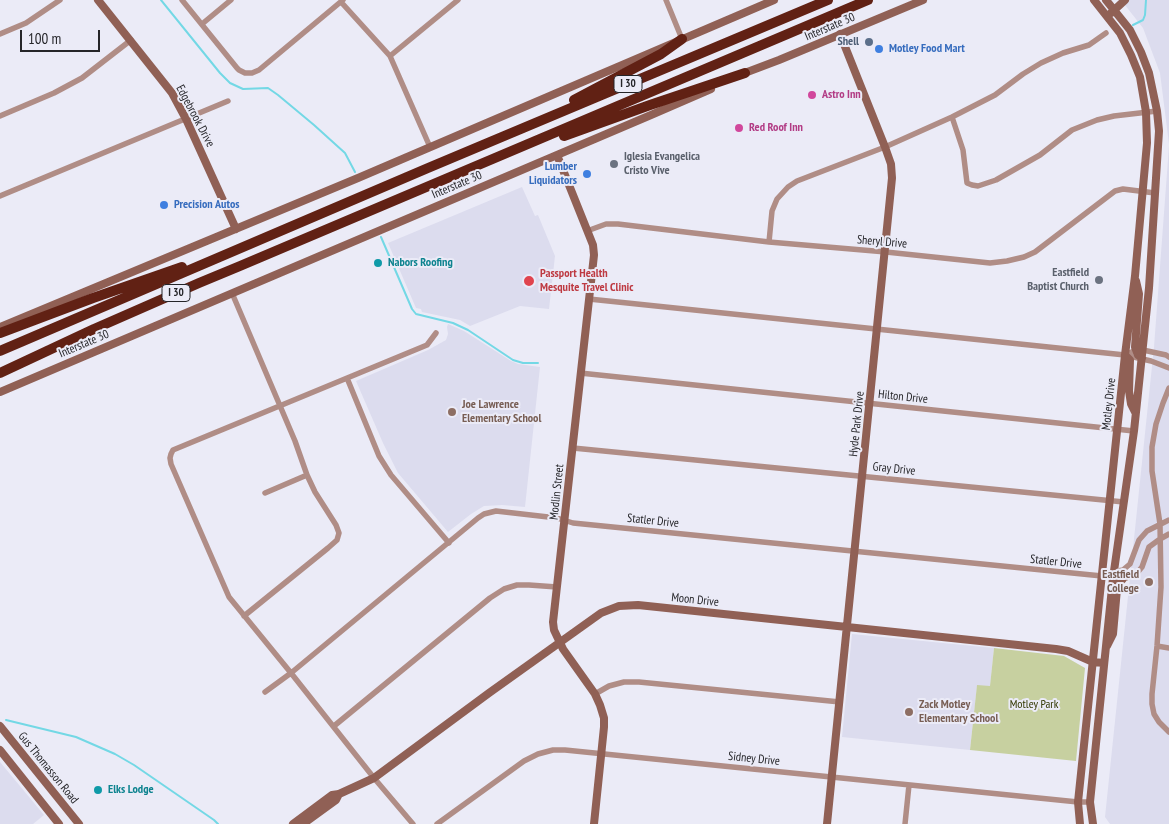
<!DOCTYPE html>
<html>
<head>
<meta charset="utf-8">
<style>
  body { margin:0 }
  #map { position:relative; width:1169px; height:824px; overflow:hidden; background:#ebebf7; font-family:"PT Sans Narrow",sans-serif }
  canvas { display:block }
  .scale { position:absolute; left:20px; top:30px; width:80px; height:22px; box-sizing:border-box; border:2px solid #252529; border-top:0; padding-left:6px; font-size:15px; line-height:18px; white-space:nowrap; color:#252529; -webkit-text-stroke:4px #ebebf7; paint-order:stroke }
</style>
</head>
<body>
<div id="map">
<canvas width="1169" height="824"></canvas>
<div class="scale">100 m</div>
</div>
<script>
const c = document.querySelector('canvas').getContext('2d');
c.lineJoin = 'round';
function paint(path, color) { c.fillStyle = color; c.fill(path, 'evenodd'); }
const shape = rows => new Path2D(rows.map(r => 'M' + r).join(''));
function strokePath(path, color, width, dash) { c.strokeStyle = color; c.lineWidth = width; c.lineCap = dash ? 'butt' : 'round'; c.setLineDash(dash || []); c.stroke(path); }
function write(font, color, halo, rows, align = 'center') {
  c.font = font + ' "PT Sans Narrow",sans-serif'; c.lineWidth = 4; c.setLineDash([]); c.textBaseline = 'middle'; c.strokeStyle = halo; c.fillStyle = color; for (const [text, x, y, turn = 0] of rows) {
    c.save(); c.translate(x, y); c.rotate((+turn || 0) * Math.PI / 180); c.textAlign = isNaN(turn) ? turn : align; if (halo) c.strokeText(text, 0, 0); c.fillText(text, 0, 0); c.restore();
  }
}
const built = shape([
  [1121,0,1169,0,1169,144,1160,73,1143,28],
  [1169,146,1169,824,1110,824,1105,817,1154,347],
  [522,187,535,216,538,215,555,256,549,309,520,306,470,326,460,320,422,312,421,309,416,308,388,243],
  [448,324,464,331,511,361,518,364,540,367,525,507,502,505,484,506,471,514,448,532,398,473,383,443,356,381,428,350,446,340,448,334,447,327],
  [852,634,994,648,990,687,977,686,970,750,842,737],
  [0,762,44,815,33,824,0,824]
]);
const green = shape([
  [994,648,1064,656,1085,668,1076,761,970,750,977,685,990,686]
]);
const stream = shape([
  [161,0,220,73,230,83,243,89,268,88,278,95,314,125,345,153,355,172],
  [1133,25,1143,20,1145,15,1146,0],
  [381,237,412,309,416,314,453,323,468,330,513,360,523,363,538,363],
  [6,720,76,737,115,754,134,765,214,820,218,824]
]);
const street = shape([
  [182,0,237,68,239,70,245,73,252,73,259,70,343,0],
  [666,0,682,39],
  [341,2,390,56,430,147],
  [202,24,231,0],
  [0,34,26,23,60,0],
  [390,56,458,0],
  [0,116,54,93,82,78,131,40],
  [952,117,963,150,967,183,972,185,978,186,996,180,1040,155,1072,130,1097,120,1114,116,1157,111],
  [0,196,228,101],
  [587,231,606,224,618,224,769,242,886,252,990,263,1007,261,1024,257,1035,252,1115,191,1123,189,1155,193],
  [769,242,772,211,777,199,788,187,797,181,885,147,952,117,995,95,1023,74,1041,63,1063,53,1089,45,1106,33],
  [232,293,295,441,307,475,315,492,336,525,339,533,337,540,328,548,244,616],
  [589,299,1125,355,1151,361,1169,368],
  [1125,355,1136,350,1143,350,1166,355,1169,357],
  [580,373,1134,431],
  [347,378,379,456,391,475,449,543],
  [1169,388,1163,403,1156,424,1152,447,1152,471,1160,524,1161,587,1157,646,1152,694,1152,704,1154,714,1159,722,1169,732],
  [573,448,1124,502],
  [265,493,307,475],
  [1169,520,1147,531,1139,540,1130,564,1123,570,1118,571,1113,578,1117,580,1122,580,1137,573,1142,567,1149,547,1160,539,1169,534],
  [1157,646,1169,648],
  [265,692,291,673,478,518,484,514,496,511,557,518,573,523,1102,576],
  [595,694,609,686,624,682,639,682,840,702],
  [334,726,490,598,504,589,517,585,529,585,557,587],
  [413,824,374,778,291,673,229,597,171,464,170,458,171,454,173,450,427,345,436,333],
  [437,824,524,761,538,754,553,750,565,750,1078,802,1090,802],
  [905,824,909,785]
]);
const secondary = shape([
  [98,0,172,93,186,119,236,229],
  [1111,13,1125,0],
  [742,74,779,60,923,0],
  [557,155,593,245,594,255,553,622,554,630,563,649,595,694,600,705,604,718,604,727,594,824],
  [1136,281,1139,294,1135,347,1138,355,1142,358],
  [0,327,358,178,774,0],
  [1125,355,1130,360,1129,391,1131,404,1135,412],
  [0,392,651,115,711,89],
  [1107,646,1113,634,1117,589,1119,583,1122,580],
  [0,726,79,824],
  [0,750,59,824],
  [293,824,332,795,339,794,374,778,489,693,601,613,619,606,638,605,1056,649,1068,651,1093,662,1104,663],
  [303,824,336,800,339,794],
  [827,824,892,178,891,164,885,147,840,34],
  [1080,824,1078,802,1125,355,1135,276,1147,143,1146,112,1140,77,1131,55,1120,33,1094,0],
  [1093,824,1090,802,1113,578,1134,431,1149,288,1159,131,1157,111,1149,73,1141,52,1130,30,1106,0]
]);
const highway = shape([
  [574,100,661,54,682,39],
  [564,136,650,105,745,73],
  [0,333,93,298,182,267],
  [0,351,428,168,828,0],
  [0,373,94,329,199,283,240,266,868,0]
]);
const markers = [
  [869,42,5,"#5c6f8a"],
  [879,49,5,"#3f7fe0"],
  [812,95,5,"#d1479c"],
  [739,128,5,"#d1479c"],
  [614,164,5,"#6b7280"],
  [587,174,5,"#3f7fe0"],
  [164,205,5,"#3f7fe0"],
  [378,263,5,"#0f9aa8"],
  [1099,280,5,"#6b7280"],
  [529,281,6,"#e0444e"],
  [452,412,5,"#8d6e63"],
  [1149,582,5,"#8d6e63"],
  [909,712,5,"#8d6e63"],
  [98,790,5,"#0f9aa8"]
];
const shields = [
  [628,84,28],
  [176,293,28]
];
const shieldNames = [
  ["I 30",628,84],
  ["I 30",176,293]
];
const streetNames = [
  ["Interstate 30",830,27,-23],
  ["Edgebrook Drive",195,116,62],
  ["Interstate 30",457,185,-23],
  ["Sheryl Drive",882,242,5],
  ["Interstate 30",84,344,-23],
  ["Hilton Drive",903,397,6],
  ["Motley Drive",1109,404,-84],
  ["Hyde Park Drive",857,424,-84],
  ["Gray Drive",894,469,6],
  ["Modlin Street",557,492,-84],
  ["Statler Drive",653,521,6],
  ["Statler Drive",1056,562,6],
  ["Moon Drive",695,600,6],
  ["Sidney Drive",754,759,6],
  ["Gus Thomasson Road",48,768,51]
];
const serviceNames = [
  ["Shell",859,42]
];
const shopNames = [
  ["Motley Food Mart",889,49],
  ["Lumber",577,167,"right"],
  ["Liquidators",577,181,"right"],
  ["Precision Autos",174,205]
];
const hotelNames = [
  ["Astro Inn",822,95],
  ["Red Roof Inn",749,128]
];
const worshipNames = [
  ["Iglesia Evangelica",624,157],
  ["Cristo Vive",624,171],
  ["Eastfield",1089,273,"right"],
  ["Baptist Church",1089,287,"right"]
];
const cultureNames = [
  ["Nabors Roofing",388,263],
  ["Elks Lodge",108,790]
];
const healthNames = [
  ["Passport Health",540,274],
  ["Mesquite Travel Clinic",540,288]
];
const educationNames = [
  ["Joe Lawrence",462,405],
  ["Elementary School",462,419],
  ["Eastfield",1139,575,"right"],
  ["College",1139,589,"right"],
  ["Zack Motley",919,705],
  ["Elementary School",919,719]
];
const parkNames = [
  ["Motley Park",1034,705]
];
paint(built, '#dcdcee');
paint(green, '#c7d0a0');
strokePath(stream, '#73d8e5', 2);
strokePath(street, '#b08d86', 5.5);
strokePath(secondary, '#906055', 8);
strokePath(highway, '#612114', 10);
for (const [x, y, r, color] of markers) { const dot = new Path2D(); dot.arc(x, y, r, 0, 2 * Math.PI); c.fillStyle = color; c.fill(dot); strokePath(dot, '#ebebf7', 2); }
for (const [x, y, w] of shields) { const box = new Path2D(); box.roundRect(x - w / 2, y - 8.5, w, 17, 4); c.fillStyle = '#ebebf7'; c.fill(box); strokePath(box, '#252529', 1); }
write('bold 11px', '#252529', null, shieldNames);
write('12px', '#252529', '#ebebf7', streetNames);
write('bold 12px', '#4e5e75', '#ebebf7', serviceNames, 'right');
write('bold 12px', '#366cbe', '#ebebf7', shopNames, 'left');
write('bold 12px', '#b23c85', '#ebebf7', hotelNames, 'left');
write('bold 12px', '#5b616d', '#ebebf7', worshipNames, 'left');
write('bold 12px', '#0d838f', '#ebebf7', cultureNames, 'left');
write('bold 12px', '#be3a42', '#ebebf7', healthNames, 'left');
write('bold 12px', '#785e54', '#ebebf7', educationNames, 'left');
write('12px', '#323800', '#ebebf7', parkNames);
</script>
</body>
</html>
